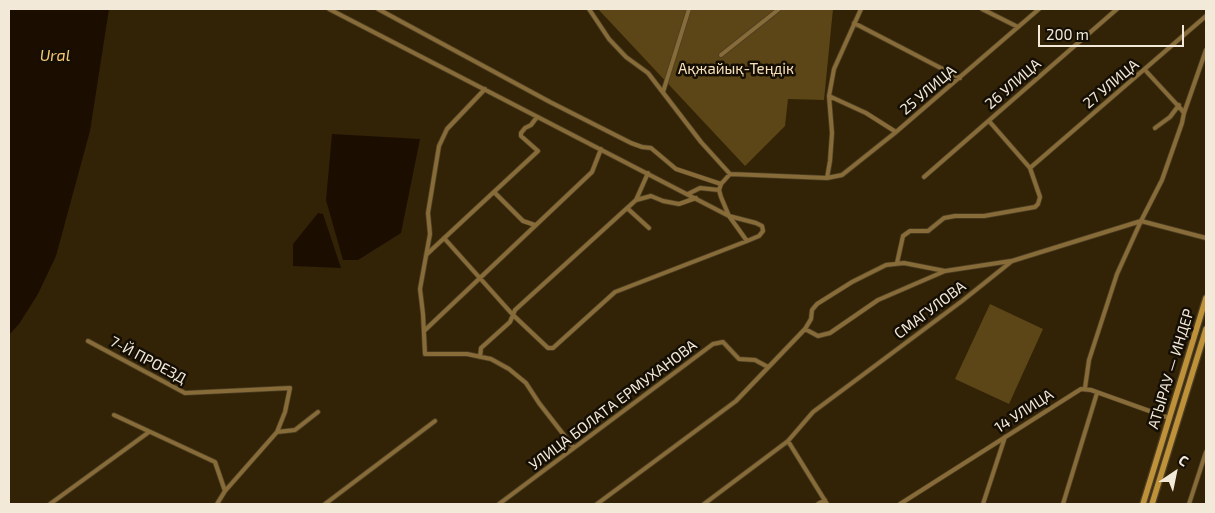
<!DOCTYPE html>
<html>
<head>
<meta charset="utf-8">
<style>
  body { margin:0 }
  #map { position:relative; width:1215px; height:513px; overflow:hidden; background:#322307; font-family:"Exo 2",sans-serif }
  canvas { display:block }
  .frame { position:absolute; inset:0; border:10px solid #f3e9d9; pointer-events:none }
  .north { position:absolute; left:1150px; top:448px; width:50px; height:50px; -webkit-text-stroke:4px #140e04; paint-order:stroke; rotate:34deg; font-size:14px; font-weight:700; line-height:20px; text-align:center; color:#f3e9d9 }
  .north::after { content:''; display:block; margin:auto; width:18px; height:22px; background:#f3e9d9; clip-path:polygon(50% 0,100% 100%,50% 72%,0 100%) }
  .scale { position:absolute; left:1038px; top:25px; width:146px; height:22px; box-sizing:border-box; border:2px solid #f3e9d9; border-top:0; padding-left:6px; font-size:15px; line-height:18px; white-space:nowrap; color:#f3e9d9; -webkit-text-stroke:4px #140e04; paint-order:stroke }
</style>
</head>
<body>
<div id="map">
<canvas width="1215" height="513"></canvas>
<div class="frame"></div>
<div class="north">С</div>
<div class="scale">200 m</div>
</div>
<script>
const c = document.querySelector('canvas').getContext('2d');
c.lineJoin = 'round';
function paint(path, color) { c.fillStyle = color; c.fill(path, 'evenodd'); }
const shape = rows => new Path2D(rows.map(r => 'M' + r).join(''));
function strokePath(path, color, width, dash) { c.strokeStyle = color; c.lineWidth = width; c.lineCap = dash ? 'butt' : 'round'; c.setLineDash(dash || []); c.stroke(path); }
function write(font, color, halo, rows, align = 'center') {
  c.font = font + ' "Exo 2",sans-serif'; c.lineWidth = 5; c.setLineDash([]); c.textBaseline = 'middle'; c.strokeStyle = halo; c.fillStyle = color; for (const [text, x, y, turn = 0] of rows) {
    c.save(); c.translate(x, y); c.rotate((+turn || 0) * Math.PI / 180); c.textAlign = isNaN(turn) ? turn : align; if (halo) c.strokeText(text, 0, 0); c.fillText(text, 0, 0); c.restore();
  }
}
const green = shape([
  [598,9,833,9,824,100,788,99,785,126,745,166],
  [990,304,1043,329,1009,404,955,379]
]);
const water = shape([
  [9,9,109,9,90,131,56,256,38,294,19,324,9,335],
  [332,134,420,139,401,233,358,260,343,260,326,200],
  [318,213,323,214,341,268,293,266,293,244]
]);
const minor = shape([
  [329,9,729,216,756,223,762,226,763,231,759,236,747,241,615,292,553,348,548,348,513,315,444,238],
  [378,9,550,102,631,143,642,147,651,148,676,169,721,184],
  [589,9,609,39,626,57,648,73,701,142,730,174,827,178,842,175,896,132,1039,9],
  [982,9,1018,27],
  [854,23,960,78],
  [721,55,779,9],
  [485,89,447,129,439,146,428,213,430,234,420,289,423,314,425,354,467,354,491,359,509,369,526,383,539,403,574,448],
  [663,92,689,9],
  [829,96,866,113,896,132],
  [1184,113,1206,50],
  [1155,128,1170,117,1179,105],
  [1030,168,1206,16],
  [730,174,721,184,719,190,721,197,729,216,747,241],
  [924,177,1117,9],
  [827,178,830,161,832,133,829,96,834,69,861,9],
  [494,192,523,221,535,225],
  [688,194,700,188,719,190],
  [636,200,651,196,663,201,679,204,696,198],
  [627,208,649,228],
  [426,255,538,151,521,136,521,133,525,128,531,125,537,117],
  [897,263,903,236,910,231,928,231,944,218,955,216,984,216,1035,207,1038,204,1040,197,1030,168,989,121],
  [805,329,811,319,812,310,817,304,852,282,886,265,904,263,945,271],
  [424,331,592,172,601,149],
  [88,341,185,393,290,388,285,412,277,432,225,491,217,504],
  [480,357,481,348,510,322,515,310,636,200,648,173],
  [1085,388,1089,360,1117,274,1141,221,1162,180,1182,123,1184,113,1181,109,1145,70],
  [114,415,215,462,225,491],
  [277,432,295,430,318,412],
  [788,441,827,504],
  [50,504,149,432],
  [325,504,435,421],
  [499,504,713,344,723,342,739,359,755,360,768,367],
  [597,504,736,401,805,329,818,336,830,333,878,300,945,271,1011,261],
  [704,504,788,441,813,412,962,301,1012,261,1141,221,1206,238],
  [818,504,825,500],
  [900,504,1081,389,1091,390,1169,418],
  [983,504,1005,437],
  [1063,504,1097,393],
  [1189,504,1206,452]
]);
const secondary = shape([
  [1143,504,1206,298],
  [1152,504,1206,329]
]);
const parkNames = [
  ["Ақжайық-Теңдік",736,69]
];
const streetNames = [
  ["26 УЛИЦА",1013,84,-41],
  ["27 УЛИЦА",1111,84,-40],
  ["25 УЛИЦА",928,90,-40],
  ["СМАГУЛОВА",930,310,-37],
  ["7-Й ПРОЕЗД",148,360,28],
  ["АТЫРАУ — ИНДЕР",1171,369,-73],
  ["УЛИЦА БОЛАТА ЕРМУХАНОВА",613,405,-37],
  ["14 УЛИЦА",1024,411,-33]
];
const waterNames = [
  ["Ural",55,56]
];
paint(green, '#5c4517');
paint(water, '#1b0e00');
strokePath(minor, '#4d3f24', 5.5);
strokePath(secondary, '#4d3f24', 8);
strokePath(minor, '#876b38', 4);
strokePath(secondary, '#bf9239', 5.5);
write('15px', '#f8e1b9', '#140e04', parkNames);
write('15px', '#f3e9d9', '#140e04', streetNames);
write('italic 16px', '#f6c975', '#140e04', waterNames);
</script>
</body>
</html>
